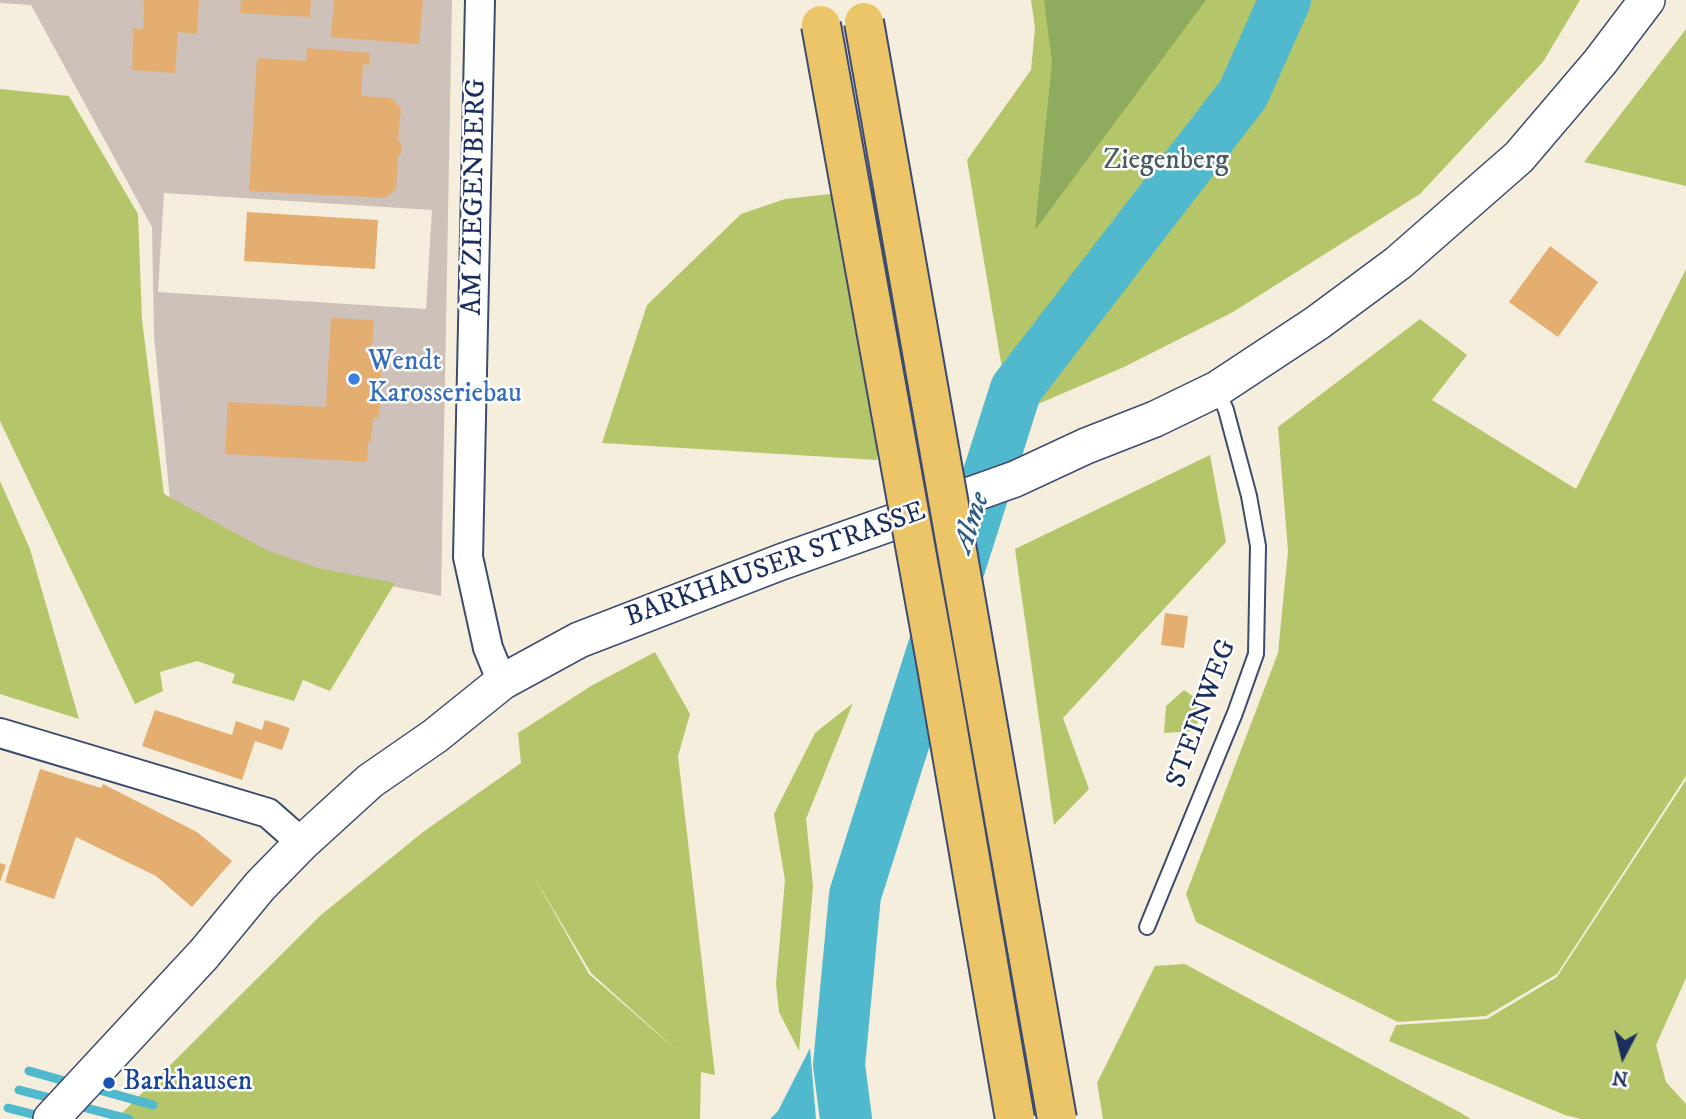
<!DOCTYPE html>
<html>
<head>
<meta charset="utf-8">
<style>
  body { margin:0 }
  #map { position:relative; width:1686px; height:1119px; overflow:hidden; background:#f5eedc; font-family:"IM FELL DW Pica",serif }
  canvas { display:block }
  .north { position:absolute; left:1588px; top:1021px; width:70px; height:70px; -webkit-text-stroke:5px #fff; paint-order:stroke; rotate:187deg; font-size:19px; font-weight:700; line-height:28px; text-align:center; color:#1b2f5e }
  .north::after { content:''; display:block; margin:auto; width:24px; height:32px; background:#1b2f5e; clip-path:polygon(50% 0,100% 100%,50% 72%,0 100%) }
</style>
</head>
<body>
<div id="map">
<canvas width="1686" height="1119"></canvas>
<div class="north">N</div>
</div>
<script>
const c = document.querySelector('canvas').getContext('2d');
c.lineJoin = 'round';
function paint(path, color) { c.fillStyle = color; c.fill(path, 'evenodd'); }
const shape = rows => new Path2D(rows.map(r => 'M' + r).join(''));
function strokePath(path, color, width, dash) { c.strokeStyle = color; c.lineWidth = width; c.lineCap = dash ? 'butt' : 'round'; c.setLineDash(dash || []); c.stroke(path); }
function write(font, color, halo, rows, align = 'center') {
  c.font = font + ' "IM FELL DW Pica",serif'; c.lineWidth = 5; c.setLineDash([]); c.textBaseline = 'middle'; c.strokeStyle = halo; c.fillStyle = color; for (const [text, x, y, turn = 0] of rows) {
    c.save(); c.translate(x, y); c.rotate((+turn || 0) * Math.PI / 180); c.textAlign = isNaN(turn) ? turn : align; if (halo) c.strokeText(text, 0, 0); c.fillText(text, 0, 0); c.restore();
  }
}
const industrial = shape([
  [0,0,452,0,441,596,276,563,171,510,154,336,152,227,31,5,0,3],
  [164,193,432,210,426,309,158,292]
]);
const green = shape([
  [1031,0,1580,0,1543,62,1420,194,1233,312,1124,367,1010,416,967,160,1031,70,1035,28],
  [1686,29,1686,186,1584,162],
  [0,89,69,96,138,214,142,320,164,494,266,550,318,568,395,583,330,691,303,680,294,701,232,683,235,674,197,661,160,672,163,691,135,704,0,421],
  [911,185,877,460,602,443,647,305,741,214,785,199],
  [1686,269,1686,776,1557,974,1486,1016,1398,1022,1196,922,1186,894,1278,653,1288,551,1278,427,1420,319,1467,355,1432,400,1576,489],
  [1210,455,1226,542,1063,718,1089,789,1054,825,1015,549],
  [0,481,30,549,79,719,0,694],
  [655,652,690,714,678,756,715,1075,701,1072,700,1119,116,1119,321,915,423,832,521,763,518,733,591,686],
  [533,875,591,973,682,1055,589,974],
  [1184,690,1207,706,1193,731,1164,733,1166,706],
  [853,703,806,819,813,886,799,1051,779,1012,776,984,785,880,774,814,815,733],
  [1686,780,1686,978,1656,1045,1666,1082,1686,1104,1686,1119,1581,1119,1565,1115,1389,1041,1396,1025,1487,1019,1557,977],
  [1185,964,1461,1113,1471,1119,1103,1119,1097,1083,1155,966]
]);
const forest = shape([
  [1044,0,1206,0,1035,230,1052,62]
]);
const water = shape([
  [810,1048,816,1119,770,1119,778,1111]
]);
const stream = shape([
  [29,1071,72,1083],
  [92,1088,153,1105],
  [19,1090,58,1100],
  [75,1105,129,1119],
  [8,1108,44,1117]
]);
const river = shape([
  [846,1119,839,1065,855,895,1016,389,1243,94,1285,0]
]);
const building = shape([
  [144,0,199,0,197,34,178,32,175,73,132,70,133,28,143,29],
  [241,0,311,0,310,17,240,13],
  [334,0,423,0,419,44,331,37],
  [307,48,370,53,369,65,363,64,361,96,391,98,401,108,398,140,402,144,401,153,398,156,396,189,385,198,249,191,257,58,306,61],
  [247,212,378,220,375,269,244,261],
  [1550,246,1598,282,1558,337,1509,302],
  [331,318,374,320,372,349,382,350,379,418,373,418,371,442,368,442,367,462,225,454,228,402,326,407],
  [1165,613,1188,616,1184,648,1161,645],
  [155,710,232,735,236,721,262,730,265,720,290,728,282,750,255,741,242,780,142,746],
  [40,769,101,788,103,784,197,832,232,861,192,907,156,876,76,837,54,899,5,882],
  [0,863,6,865,0,882]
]);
const service = shape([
  [1147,927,1235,713,1256,654,1258,546,1249,496,1226,410,1217,389]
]);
const minor = shape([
  [480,0,468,557,488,648,502,682],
  [0,733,268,813,302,843]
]);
const tertiary = shape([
  [51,1119,204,954,260,886,302,843,370,781,435,736,502,682,579,640,781,562,1015,479,1086,446,1155,419,1217,389,1317,323,1398,263,1519,157,1600,62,1647,0]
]);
const motorwayBridge = shape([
  [864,22,1057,1119],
  [821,25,937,667,1015,1119]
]);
const markers = [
  [354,379,7,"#3f7fe0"],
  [109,1083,7,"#1a4fb4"]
];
const parkNames = [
  ["Ziegenberg",1166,162]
];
const streetNames = [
  ["AM ZIEGENBERG",476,197,-89],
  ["BARKHAUSER STRASSE",776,566,-20],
  ["STEINWEG",1203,714,-70]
];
const shopNames = [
  ["Wendt",368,363],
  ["Karosseriebau",368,395]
];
const transitNames = [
  ["Barkhausen",123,1083]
];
const waterNames = [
  ["Alme",973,523,-72]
];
paint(industrial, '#cec1ba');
paint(green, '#b4c669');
paint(forest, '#8fab5d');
paint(water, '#50b9cd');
strokePath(stream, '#50b9cd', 9);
strokePath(river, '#50b9cd', 52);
paint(building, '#e4ae70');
strokePath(service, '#3c4c71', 18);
strokePath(minor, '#3c4c71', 32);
strokePath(tertiary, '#3c4c71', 38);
strokePath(service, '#fff', 14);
strokePath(minor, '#fff', 28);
strokePath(tertiary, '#fff', 35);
strokePath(motorwayBridge, '#3c4c71', 42, []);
strokePath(motorwayBridge, '#edc569', 38);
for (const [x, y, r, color] of markers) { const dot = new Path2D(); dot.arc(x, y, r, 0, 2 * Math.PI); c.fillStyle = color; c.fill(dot); strokePath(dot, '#fff', 2.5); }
write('28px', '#495c61', '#fff', parkNames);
write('28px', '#1b2f5e', '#fff', streetNames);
write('28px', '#366cbe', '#fff', shopNames, 'left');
write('28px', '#164399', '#fff', transitNames, 'left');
write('italic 30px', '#2e5f85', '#fff', waterNames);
</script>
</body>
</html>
